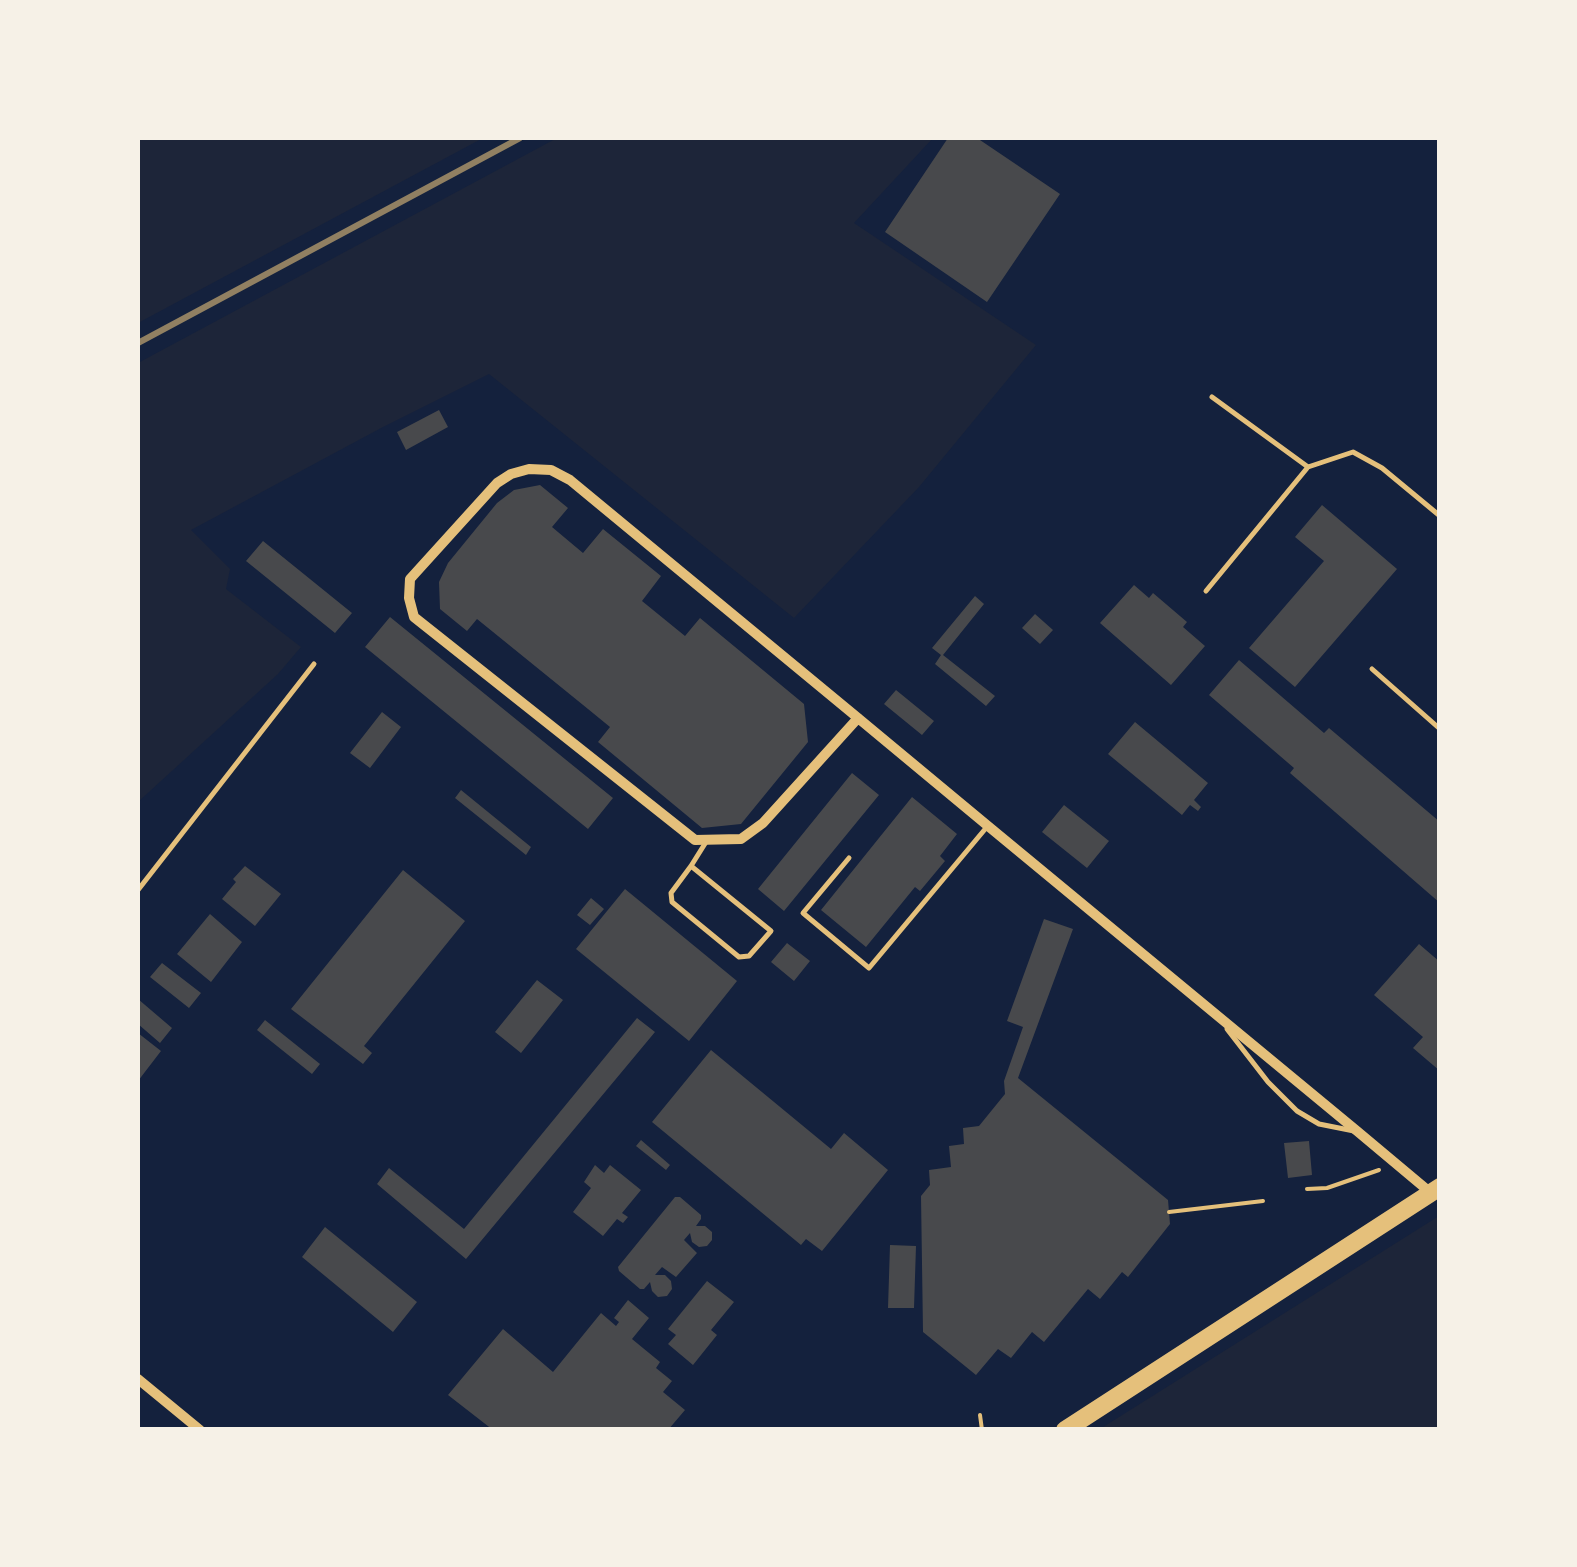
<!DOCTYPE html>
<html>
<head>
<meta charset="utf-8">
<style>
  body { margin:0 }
  #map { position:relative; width:1577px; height:1567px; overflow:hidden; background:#14213d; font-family:"Golos Text",sans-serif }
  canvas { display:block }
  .frame { position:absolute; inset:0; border:140px solid #f6f1e7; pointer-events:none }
</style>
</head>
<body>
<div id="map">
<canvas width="1577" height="1567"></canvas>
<div class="frame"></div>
</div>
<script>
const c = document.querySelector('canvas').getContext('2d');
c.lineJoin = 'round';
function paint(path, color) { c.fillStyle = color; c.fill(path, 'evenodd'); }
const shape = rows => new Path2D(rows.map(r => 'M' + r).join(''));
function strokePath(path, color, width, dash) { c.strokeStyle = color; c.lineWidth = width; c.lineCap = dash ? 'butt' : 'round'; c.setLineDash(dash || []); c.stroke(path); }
const green = shape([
  [138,138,483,138,138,323],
  [557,138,933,138,854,223,1036,345,919,487,794,618,489,374,383,427,191,530,230,569,226,589,301,647,278,674,138,802,138,363],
  [1439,1216,1439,1429,1100,1429]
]);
const building = shape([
  [948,138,977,138,1060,194,987,302,885,232],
  [439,410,448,427,406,450,397,432],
  [540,485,568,508,552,527,583,553,603,529,661,576,642,601,685,636,700,618,804,704,808,742,741,824,702,828,598,742,610,727,588,709,477,619,467,631,440,609,439,582,448,563,497,503,514,490],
  [1322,505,1397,569,1295,687,1249,648,1324,561,1295,537],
  [263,541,352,613,335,633,246,561],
  [1134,585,1149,598,1153,593,1187,622,1183,627,1205,646,1171,685,1100,623],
  [975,596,984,604,943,655,995,696,986,706,935,664,941,655,932,648],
  [1035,614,1053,630,1040,644,1022,628],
  [390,617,613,798,588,829,365,647],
  [1239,660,1324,733,1329,728,1440,822,1440,903,1290,773,1294,768,1209,695],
  [896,690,934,721,922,735,884,704],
  [382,712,401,727,370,768,350,753],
  [1135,722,1208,783,1194,800,1201,807,1198,811,1190,805,1182,815,1108,754],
  [852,773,879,795,784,911,758,889],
  [461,790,531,847,526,855,455,798],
  [912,797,957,834,940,856,945,861,920,891,915,887,866,947,821,910],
  [1064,805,1109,841,1087,868,1042,832],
  [245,866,281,894,255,926,222,899,236,882,233,879],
  [403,870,465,921,364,1046,372,1053,363,1064,291,1009],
  [625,889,737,981,689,1041,576,949],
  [591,898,604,909,590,925,577,915],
  [210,914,242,942,211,982,177,954],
  [1044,919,1073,929,1018,1078,1168,1200,1170,1224,1128,1277,1122,1272,1100,1299,1088,1289,1044,1342,1032,1332,1011,1358,998,1349,976,1375,923,1332,921,1196,930,1185,929,1170,951,1167,949,1146,964,1144,963,1128,979,1126,1005,1094,1004,1081,1023,1027,1007,1021],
  [787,943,810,961,794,981,771,962],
  [1419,944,1440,962,1440,1071,1413,1048,1423,1037,1374,995],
  [162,963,201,993,189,1008,150,977],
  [537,980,563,1000,521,1053,495,1032],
  [138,999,172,1028,160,1043,138,1024],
  [637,1018,655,1032,466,1259,377,1184,389,1168,464,1229],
  [265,1020,320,1064,312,1074,257,1030],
  [138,1033,161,1051,138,1081],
  [711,1050,831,1149,844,1133,888,1170,822,1251,806,1239,801,1245,652,1122],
  [641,1140,670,1165,666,1170,636,1146],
  [1309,1141,1312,1175,1288,1178,1284,1143],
  [595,1165,604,1173,610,1165,641,1190,622,1213,628,1217,623,1223,617,1219,603,1236,573,1212,591,1188,584,1182],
  [675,1197,680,1197,701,1215,701,1219,696,1226,705,1226,712,1232,712,1240,707,1246,699,1247,692,1242,690,1233,684,1240,697,1253,676,1277,662,1267,655,1275,665,1275,671,1281,672,1289,667,1296,658,1297,652,1291,650,1282,644,1289,640,1289,619,1271,618,1267],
  [325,1227,417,1302,393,1332,302,1257],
  [890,1245,916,1246,914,1308,888,1308],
  [707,1281,734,1302,711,1330,717,1335,693,1365,668,1344,676,1335,668,1329],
  [628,1300,649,1318,632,1339,660,1362,656,1368,672,1381,663,1392,685,1410,668,1430,493,1430,448,1395,503,1329,553,1372,601,1313,616,1326,619,1322,614,1318]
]);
const path = shape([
  [1307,1189,1327,1188,1379,1170],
  [1169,1212,1263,1201],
  [980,1415,982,1430]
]);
const service = shape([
  [1212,397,1308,467,1353,452,1382,468,1440,516],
  [1206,591,1308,467],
  [1372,669,1440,729],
  [849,858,803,913,869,968,986,828],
  [691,866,771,931,749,956,739,957,672,902,671,893,691,866,706,842],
  [138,890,314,664],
  [1227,1029,1268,1082,1297,1111,1319,1124,1354,1131]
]);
const minor = shape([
  [858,718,763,823,741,839,695,840,414,617,409,598,410,579,497,483,511,474,529,469,551,470,570,480,858,718,988,826,1357,1131,1431,1193],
  [138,1379,200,1430]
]);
const primary = shape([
  [1065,1430,1440,1187]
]);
const rail = shape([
  [138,343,520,138]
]);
paint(green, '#1d2539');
paint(building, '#48494c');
strokePath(path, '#e5c07b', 4);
strokePath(service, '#e5c07b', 5);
strokePath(minor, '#e5c07b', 10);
strokePath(primary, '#e5c07b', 18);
strokePath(rail, '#918062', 6);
</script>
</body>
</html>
